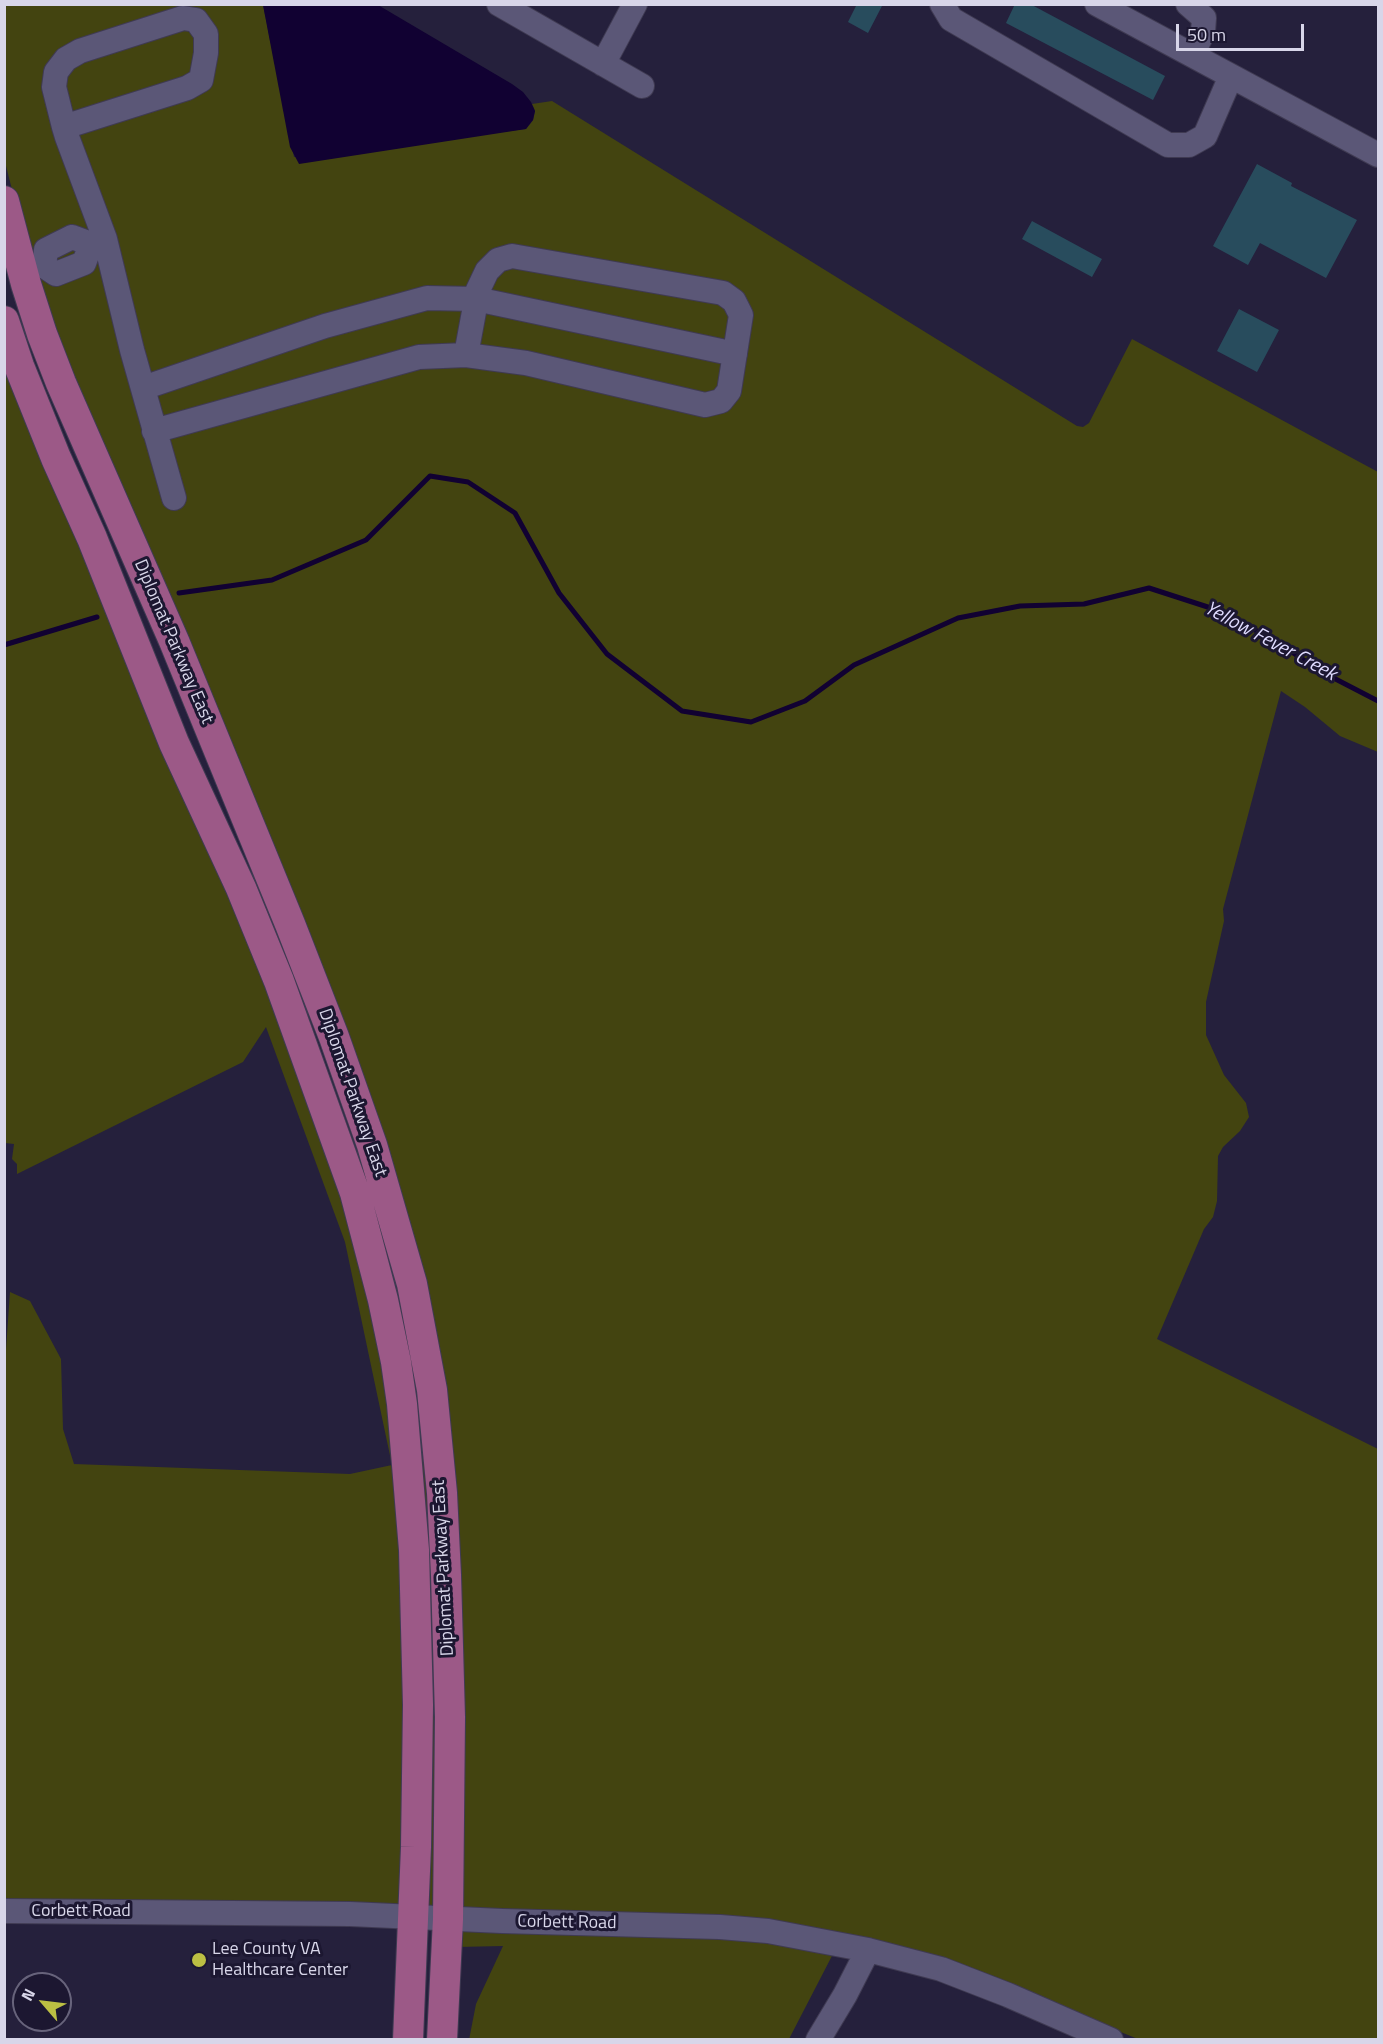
<!DOCTYPE html>
<html>
<head>
<meta charset="utf-8">
<style>
  body { margin:0 }
  #map { position:relative; width:1383px; height:2044px; overflow:hidden; background:#25203c; font-family:"Titillium Web",sans-serif }
  canvas { display:block }
  .frame { position:absolute; inset:0; border:6px solid #d8d6e9; pointer-events:none }
  .north { position:absolute; left:12px; top:1972px; width:60px; height:60px; box-sizing:border-box; background:#1c1731; border:2px solid #67637b; border-radius:50%; rotate:298deg; font-size:16px; font-weight:700; line-height:24px; text-align:center; color:#d8d6e9 }
  .north::after { content:''; display:block; margin:auto; width:21px; height:27px; background:#bcbf43; clip-path:polygon(50% 0,100% 100%,50% 72%,0 100%) }
  .scale { position:absolute; left:1176px; top:24px; width:128px; height:27px; box-sizing:border-box; border:3px solid #d8d6e9; border-top:0; padding-left:8px; font-size:18px; line-height:21px; white-space:nowrap; color:#d8d6e9; -webkit-text-stroke:4px #1c1731; paint-order:stroke }
</style>
</head>
<body>
<div id="map">
<canvas width="1383" height="2044"></canvas>
<div class="frame"></div>
<div class="north">N</div>
<div class="scale">50 m</div>
</div>
<script>
const c = document.querySelector('canvas').getContext('2d');
c.lineJoin = 'round';
function paint(path, color) { c.fillStyle = color; c.fill(path, 'evenodd'); }
const shape = rows => new Path2D(rows.map(r => 'M' + r).join(''));
function strokePath(path, color, width, dash) { c.strokeStyle = color; c.lineWidth = width; c.lineCap = dash ? 'butt' : 'round'; c.setLineDash(dash || []); c.stroke(path); }
function write(font, color, halo, rows, align = 'center') {
  c.font = font + ' "Titillium Web",sans-serif'; c.lineWidth = 6; c.setLineDash([]); c.textBaseline = 'middle'; c.strokeStyle = halo; c.fillStyle = color; for (const [text, x, y, turn = 0] of rows) {
    c.save(); c.translate(x, y); c.rotate((+turn || 0) * Math.PI / 180); c.textAlign = isNaN(turn) ? turn : align; if (halo) c.strokeText(text, 0, 0); c.fillText(text, 0, 0); c.restore();
  }
}
const green = shape([
  [4,5,263,5,294,157,526,129,533,120,535,111,532,104,552,101,1077,426,1083,427,1089,423,1132,339,1378,472,1378,752,1340,736,1305,707,1281,691,1223,909,1224,921,1206,1002,1206,1035,1224,1075,1246,1103,1249,1117,1240,1131,1223,1147,1218,1156,1217,1201,1213,1217,1204,1229,1157,1339,1378,1449,1378,2039,1138,2039,944,1961,458,1910,433,1340,70,380,33,272,5,162],
  [4,351,232,890,345,1195,386,1363,405,1550,403,1907,5,1902,4,1378,10,1292,30,1301,61,1359,63,1429,74,1464,350,1474,392,1465,345,1242,266,1027,243,1062,17,1174,17,1164,12,1159,14,1144,5,1143],
  [429,1458,433,1492,438,1909,422,1908,416,1459],
  [457,1928,721,1936,834,1952,789,2039,469,2040,476,2004,503,1946,456,1947]
]);
const water = shape([
  [263,5,378,5,512,84,523,92,531,102,535,111,533,120,526,129,299,164,290,147]
]);
const stream = shape([
  [179,593,272,580,366,540,430,476,468,482,515,513,559,593,607,654,682,711,751,722,805,701,854,665,958,618,1020,606,1084,604,1149,588,1217,610,1272,639,1322,672,1378,701],
  [4,645,97,617]
]);
const building = shape([
  [857,4,883,4,868,33,848,22],
  [1015,4,1030,4,1165,76,1153,100,1006,23],
  [1257,164,1292,183,1291,186,1357,220,1326,278,1260,243,1248,265,1213,246],
  [1032,221,1102,259,1092,277,1022,239],
  [1239,309,1279,330,1257,372,1217,351]
]);
const minor = shape([
  [499,4,642,86],
  [942,4,951,19,1168,145,1189,145,1205,136,1231,76],
  [1097,4,1378,155],
  [1188,4,1204,18,1203,32,1192,55],
  [603,64,635,4],
  [64,127,187,88,201,80,206,53,206,34,196,20,183,18,80,51,66,59,56,72,54,87,64,127,67,137,105,239,132,350,174,498],
  [72,237,91,244,84,263,56,274,44,266,46,250,72,237],
  [143,388,325,326,427,298,476,299,735,354],
  [154,431,419,357,466,355,526,363,705,405,721,401,729,391,741,315,734,301,723,293,512,256,498,260,487,271,478,290,466,355],
  [4,1911,350,1914,502,1921,720,1927,768,1931,868,1950,941,1969,1008,1995,1111,2040],
  [818,2040,845,1995,868,1950]
]);
const major = shape([
  [4,201,26,284,42,334,61,383,174,641,290,924,334,1037,372,1145,412,1284,432,1390,442,1493,446,1575,450,1717,448,1919,442,2040],
  [4,321,19,366,56,458,92,538,174,743,241,888,279,981,355,1193,383,1300,396,1362,402,1404,414,1550,418,1705,416,1847,408,2040]
]);
const markers = [
  [199,1960,8,"#bcbf43"]
];
const streetNames = [
  ["Diplomat Parkway East",173,642,67],
  ["Diplomat Parkway East",352,1093,71],
  ["Diplomat Parkway East",444,1568,-93],
  ["Corbett Road",81,1912],
  ["Corbett Road",567,1923,1]
];
const poiNames = [
  ["Lee County VA",212,1950],
  ["Healthcare Center",212,1971]
];
const waterNames = [
  ["Yellow Fever Creek",1270,642,28]
];
paint(green, '#434410');
paint(water, '#110132');
strokePath(stream, '#110132', 5);
paint(building, '#284c5d');
strokePath(minor, '#3f3a52', 26);
strokePath(major, '#3f3a52', 32);
strokePath(minor, '#5b5777', 24);
strokePath(major, '#9c5987', 30);
for (const [x, y, r, color] of markers) { const dot = new Path2D(); dot.arc(x, y, r, 0, 2 * Math.PI); c.fillStyle = color; c.fill(dot); strokePath(dot, '#1c1731', 2); }
write('18px', '#d8d6e9', '#1c1731', streetNames);
write('18px', '#d8d6e9', '#1c1731', poiNames, 'left');
write('italic 20px', '#dfdbff', '#1c1731', waterNames);
</script>
</body>
</html>
